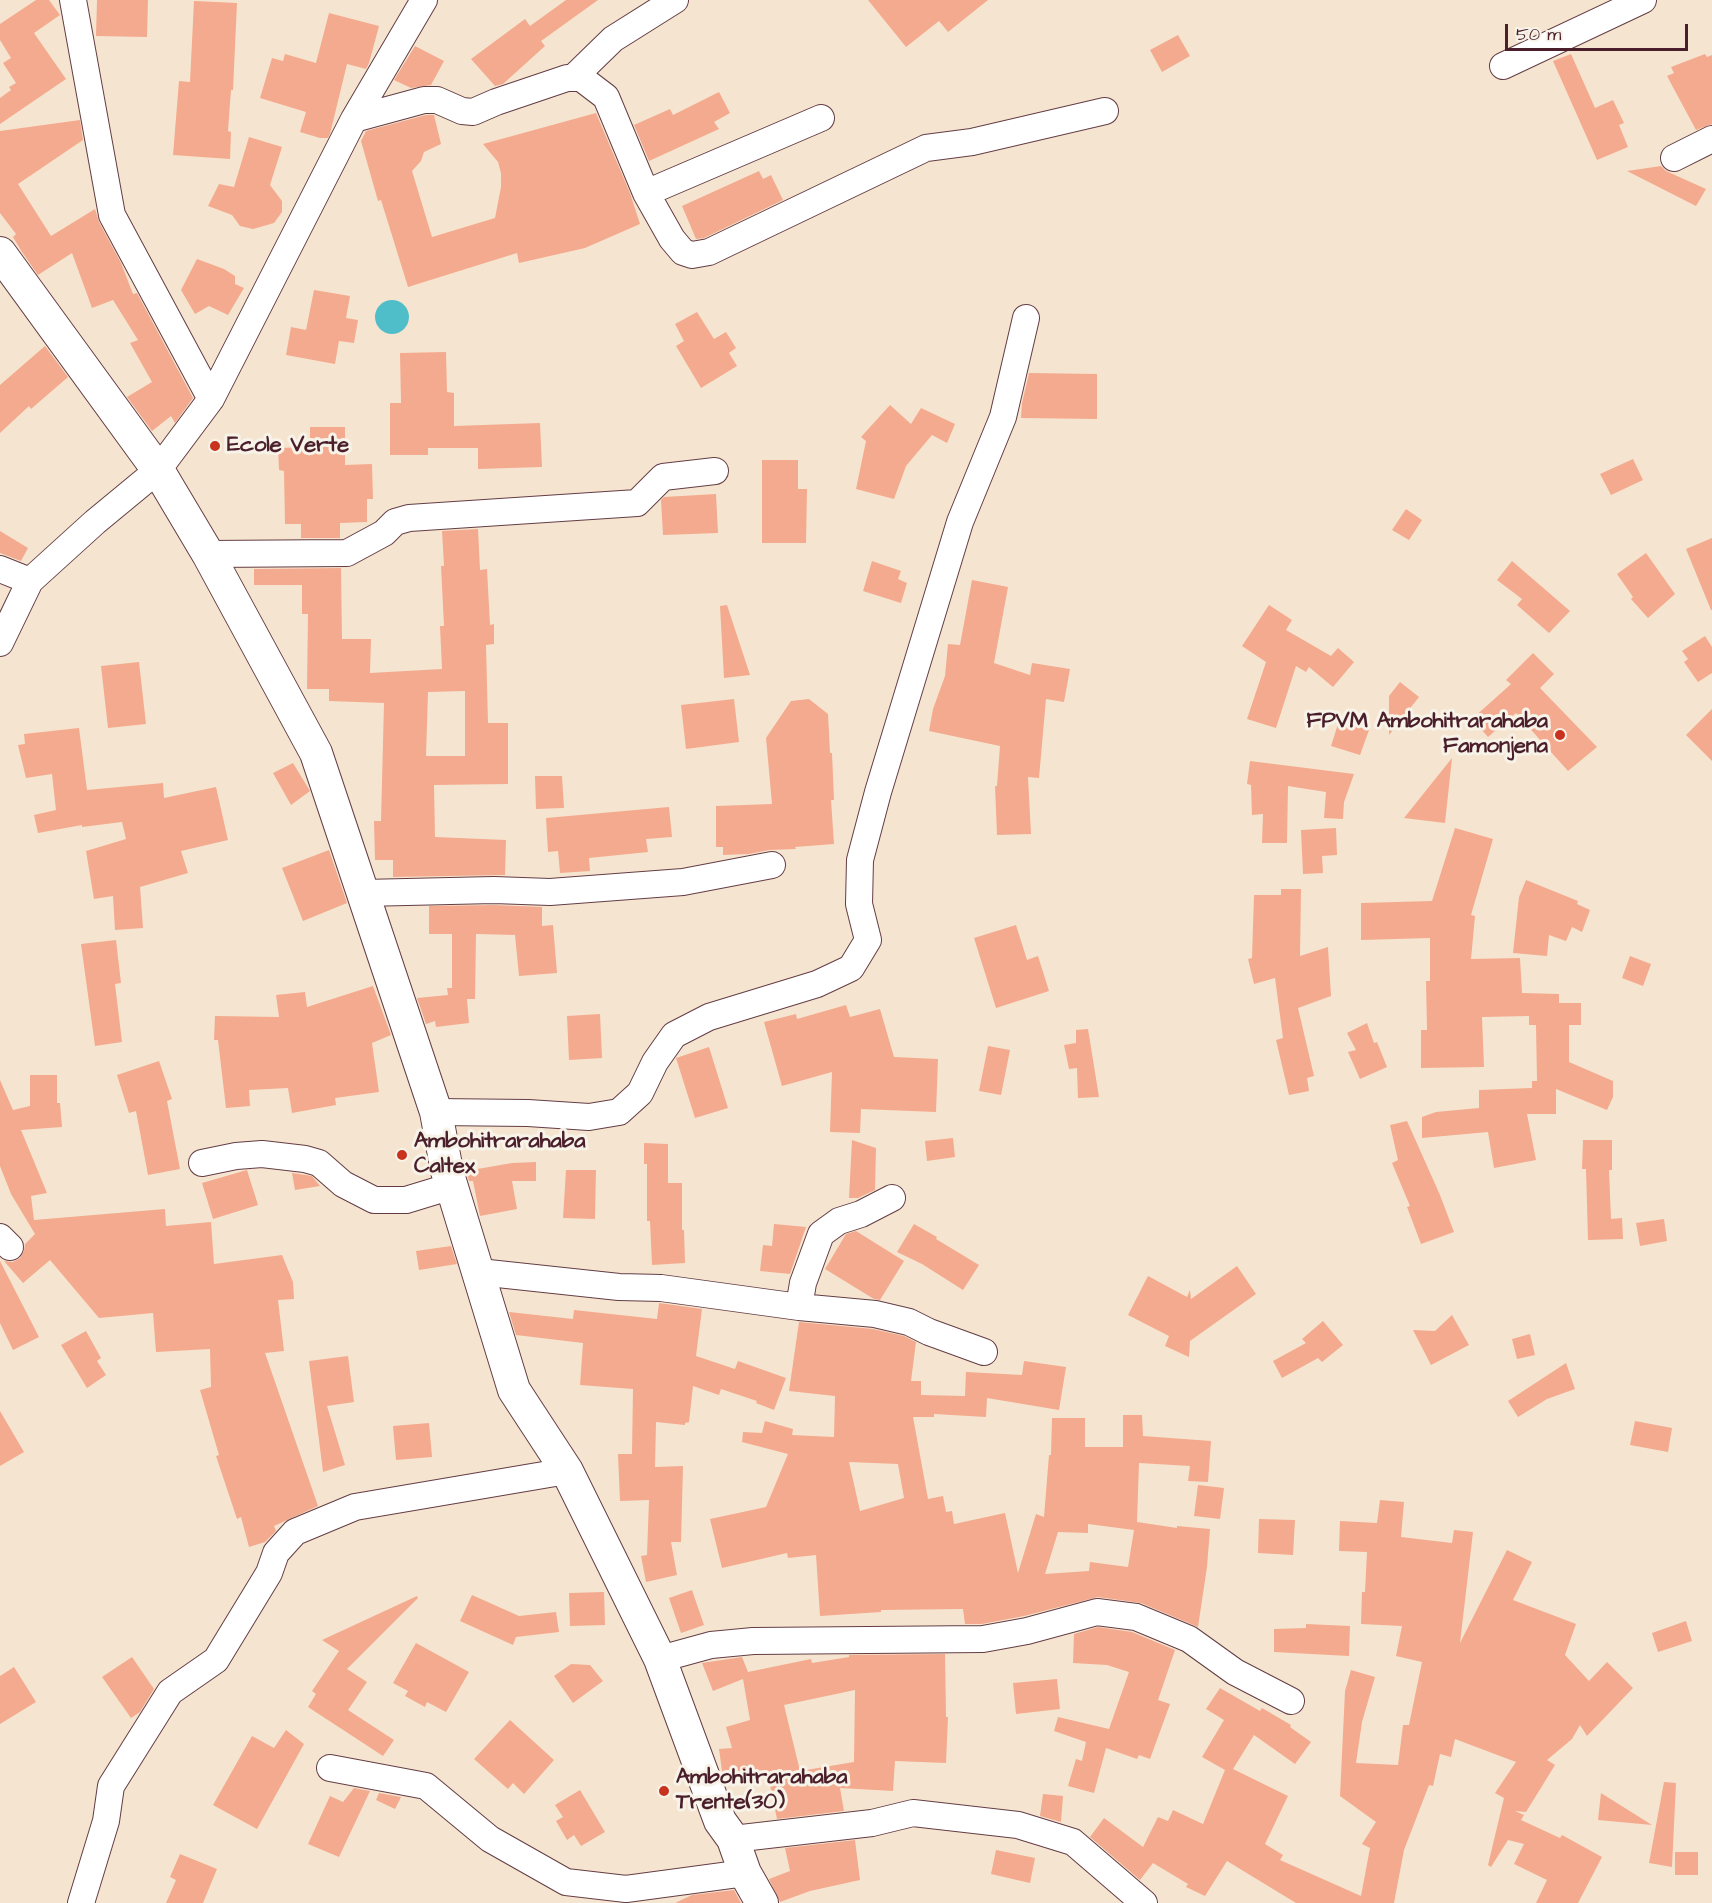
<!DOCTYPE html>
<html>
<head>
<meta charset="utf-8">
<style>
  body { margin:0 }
  #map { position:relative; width:1712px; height:1903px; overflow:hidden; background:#f5e5d0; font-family:"Architects Daughter",sans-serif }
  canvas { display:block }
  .scale { position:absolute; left:1505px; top:24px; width:183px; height:27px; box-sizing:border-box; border:3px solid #4a1f2b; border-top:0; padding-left:8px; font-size:18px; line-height:21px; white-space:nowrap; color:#4a1f2b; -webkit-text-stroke:4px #f7f3e8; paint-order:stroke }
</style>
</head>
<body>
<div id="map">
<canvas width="1712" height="1903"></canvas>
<div class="scale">50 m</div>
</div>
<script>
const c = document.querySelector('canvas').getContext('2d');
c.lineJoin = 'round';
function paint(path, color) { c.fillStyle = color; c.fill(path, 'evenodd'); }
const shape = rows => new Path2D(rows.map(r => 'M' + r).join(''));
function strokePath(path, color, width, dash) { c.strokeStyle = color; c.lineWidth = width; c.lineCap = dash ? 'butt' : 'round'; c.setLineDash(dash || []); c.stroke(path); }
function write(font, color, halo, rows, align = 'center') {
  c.font = font + ' "Architects Daughter",sans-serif'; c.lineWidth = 6; c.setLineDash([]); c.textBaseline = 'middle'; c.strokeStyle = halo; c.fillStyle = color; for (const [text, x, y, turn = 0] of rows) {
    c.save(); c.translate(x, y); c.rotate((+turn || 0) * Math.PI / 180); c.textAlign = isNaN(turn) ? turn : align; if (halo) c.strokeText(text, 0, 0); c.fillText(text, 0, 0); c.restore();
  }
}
const water = shape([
  '375 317a17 17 0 1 1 34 0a17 17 0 1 1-34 0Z'
]);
const building = shape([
  [36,0,49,0,60,15,34,33,66,79,0,124,0,98,11,90,9,87,16,83,3,63,11,58,0,40,0,24],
  [97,0,148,0,147,37,96,36],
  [566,0,598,0,541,41,545,46,503,84,495,86,471,59,525,19,530,26],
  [868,0,988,0,948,32,939,21,906,47],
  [194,1,237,3,233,90,231,90,228,131,231,132,230,159,173,155,179,81,190,82],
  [329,13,379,26,369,63,366,69,347,64,330,134,328,138,320,138,300,132,306,112,260,98,272,58,283,61,285,54,316,63],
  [1178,35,1190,56,1162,72,1150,50],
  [415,46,444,61,431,85,411,88,394,80],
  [1571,54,1595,108,1613,100,1624,123,1619,125,1628,147,1597,160,1553,61],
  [1705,54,1707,57,1712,55,1712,124,1696,130,1667,76,1674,73,1671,67],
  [719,92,730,113,714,122,719,129,649,161,634,125,670,109,673,115],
  [596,113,630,193,640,224,585,248,519,263,517,253,408,287,381,200,378,201,361,141,366,131,426,115,434,115,441,144,424,152,421,161,412,171,432,237,495,218,501,187,501,173,498,162,483,144],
  [80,120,83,140,18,184,51,236,95,209,96,212,99,222,121,263,133,294,137,293,193,398,175,423,171,416,152,431,127,397,152,382,130,343,138,340,113,300,92,308,72,253,38,275,22,252,13,237,16,234,0,213,0,131],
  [249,137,282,147,270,185,282,201,282,212,274,223,253,229,240,226,232,215,208,206,219,184,234,187],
  [1661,166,1666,171,1706,189,1696,206,1627,171],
  [759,171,763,179,771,175,783,200,704,238,696,239,682,206],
  [197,259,224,269,235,276,235,284,244,288,228,315,209,306,195,314,181,290],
  [314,290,350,296,346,318,358,320,354,343,339,341,335,364,286,355,291,327,306,330],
  [697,312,714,339,726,332,736,348,729,353,737,366,701,388,676,346,684,341,675,324],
  [45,346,68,377,31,409,29,406,0,433,0,385],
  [446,352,447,392,454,393,454,426,540,423,542,467,478,469,478,448,428,448,428,455,390,455,390,403,401,403,400,353],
  [1029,373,1097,374,1097,419,1021,418,1022,403],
  [890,405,911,424,921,408,955,424,947,443,932,435,906,466,894,499,856,489,866,441,861,437],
  [310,427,345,427,345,465,372,464,373,499,367,499,367,522,340,523,340,538,301,538,301,524,285,524,284,471,279,470,278,448,310,447],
  [1633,459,1643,480,1611,495,1600,474],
  [762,460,798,460,798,489,807,489,806,543,762,543],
  [716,494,718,533,663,535,661,500,664,497],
  [1406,509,1422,520,1409,540,1392,530],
  [478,529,480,570,487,569,490,625,494,624,494,644,486,645,488,723,508,723,508,784,434,785,435,837,506,840,505,875,393,877,393,860,375,860,374,821,381,821,384,703,329,701,329,689,307,689,308,614,302,614,302,585,254,585,254,569,341,568,342,639,371,639,370,673,442,669,440,626,444,626,441,566,444,566,442,531],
  [465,691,465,756,426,756,428,692],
  [0,531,28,548,21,561,0,553],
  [1712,538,1712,610,1711,610,1686,549],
  [1646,553,1675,594,1648,618,1631,599,1633,597,1617,574],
  [872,561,901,571,898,579,907,583,901,603,863,591],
  [1512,561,1570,611,1549,633,1517,605,1522,599,1497,580],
  [972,580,1008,587,994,663,1030,675,1032,663,1070,669,1064,702,1046,699,1039,778,1028,777,1031,834,997,835,995,786,997,786,1000,746,929,731,933,709,945,676,948,644,960,645],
  [727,605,750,675,724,678,720,606],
  [1269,605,1292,620,1286,630,1331,656,1338,648,1354,662,1333,687,1309,667,1306,672,1296,666,1276,728,1247,719,1266,662,1242,646],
  [1705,636,1712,647,1712,673,1698,682,1684,662,1688,659,1682,651],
  [1533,653,1554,674,1540,688,1597,747,1568,771,1516,713,1488,737,1472,719,1511,684,1506,680],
  [139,662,146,724,108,728,101,666],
  [1400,682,1419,697,1389,735,1389,696],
  [734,699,739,742,686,749,681,705],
  [809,699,828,714,830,753,832,753,834,800,831,800,834,844,795,847,796,849,769,850,749,854,723,855,723,847,716,847,716,806,772,804,766,738,791,701],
  [1712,709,1712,761,1686,735],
  [1339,721,1369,730,1360,755,1331,746],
  [79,728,87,790,163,783,164,798,216,787,228,840,181,851,188,873,140,887,143,928,115,930,113,896,94,899,86,851,126,839,122,822,82,827,82,825,38,833,34,815,56,810,52,774,26,778,18,745,25,744,24,734],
  [1452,758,1445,823,1404,818],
  [1250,761,1354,774,1344,802,1343,819,1324,818,1326,792,1288,786,1287,843,1262,843,1263,814,1252,815,1251,785,1247,784],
  [293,763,310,791,291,805,273,773],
  [535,776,562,776,564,808,536,809],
  [669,807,672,837,646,839,648,852,589,858,590,871,560,873,558,851,548,852,546,818],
  [1336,828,1337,855,1322,856,1323,873,1303,874,1301,830],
  [1455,828,1493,839,1471,915,1475,916,1471,959,1520,958,1522,993,1559,994,1559,1003,1581,1003,1581,1025,1569,1025,1569,1062,1613,1081,1613,1097,1607,1110,1556,1089,1556,1114,1527,1114,1536,1160,1494,1168,1488,1132,1422,1138,1422,1117,1436,1112,1479,1108,1479,1090,1532,1088,1532,1081,1537,1081,1536,1025,1529,1025,1529,1016,1482,1017,1484,1067,1421,1068,1421,1030,1427,1030,1426,981,1430,981,1430,938,1361,940,1361,903,1432,901],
  [329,850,347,903,303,921,282,868],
  [1526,880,1578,901,1577,904,1590,910,1582,932,1572,927,1566,941,1549,935,1547,956,1513,953,1519,897],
  [1281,889,1301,889,1300,956,1328,947,1331,996,1298,1008,1314,1076,1307,1078,1309,1091,1289,1095,1276,1040,1283,1038,1275,978,1254,984,1248,959,1252,958,1254,895,1281,895],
  [494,905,542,907,542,926,553,925,557,973,519,976,515,935,476,934,475,999,467,999,469,1023,436,1027,435,1021,426,1024,417,998,448,995,447,988,452,988,452,934,429,934,429,906],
  [1016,925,1027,960,1038,956,1049,991,996,1008,974,938],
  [116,940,121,983,115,984,122,1042,95,1046,81,944],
  [1630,956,1651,964,1643,986,1622,978],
  [373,986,391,1035,372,1043,379,1092,335,1098,336,1105,292,1113,288,1088,249,1090,250,1106,226,1108,218,1040,214,1040,215,1016,279,1017,276,995,305,992,307,1007],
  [846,1005,850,1017,880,1009,894,1057,938,1059,936,1112,861,1109,860,1133,830,1132,832,1072,782,1086,764,1022,796,1014,797,1019],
  [600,1014,602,1058,569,1060,567,1016],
  [1367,1023,1374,1043,1377,1042,1387,1067,1360,1079,1348,1052,1356,1050,1347,1033],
  [1088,1029,1099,1097,1078,1098,1077,1068,1069,1069,1064,1045,1076,1043,1076,1030],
  [988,1046,1010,1050,1001,1095,979,1091],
  [709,1047,728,1108,695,1118,676,1058],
  [159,1061,172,1099,167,1101,180,1169,148,1175,136,1111,129,1113,117,1075],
  [30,1075,57,1075,57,1103,60,1103,62,1127,21,1130,47,1193,31,1196,34,1220,165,1209,166,1226,211,1222,214,1264,282,1255,293,1282,294,1299,278,1300,284,1351,265,1353,318,1506,274,1526,276,1531,265,1542,249,1547,241,1517,237,1519,216,1456,219,1455,200,1390,211,1387,210,1349,156,1352,153,1313,99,1318,50,1260,23,1283,4,1261,13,1262,20,1258,24,1251,25,1244,35,1234,11,1194,0,1166,0,1080,13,1110,30,1106],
  [1407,1121,1440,1195,1454,1232,1421,1244,1407,1207,1410,1206,1392,1163,1398,1160,1390,1125],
  [953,1138,955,1157,927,1161,925,1141],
  [852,1140,876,1148,875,1190,858,1198,849,1198],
  [1583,1140,1612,1140,1612,1170,1609,1170,1611,1219,1622,1218,1623,1239,1588,1240,1586,1169,1582,1169],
  [644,1143,668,1144,668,1183,682,1183,682,1230,684,1230,685,1263,652,1265,650,1221,647,1221,647,1164,644,1164],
  [536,1162,536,1181,512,1181,517,1209,480,1216,473,1181,469,1181,466,1171,512,1163],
  [247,1170,258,1205,213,1219,202,1183],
  [566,1170,596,1170,595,1219,563,1218],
  [292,1173,312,1176,320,1186,295,1190],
  [1664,1219,1667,1241,1640,1246,1636,1223],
  [774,1224,806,1227,790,1274,760,1271,763,1245,772,1246],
  [914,1224,937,1237,936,1239,979,1265,963,1290,922,1264,897,1252],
  [856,1231,904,1261,880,1300,874,1299,825,1269,846,1234],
  [451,1246,457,1264,419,1270,416,1251],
  [0,1261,39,1337,13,1350,0,1323],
  [1237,1266,1256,1294,1190,1341,1189,1357,1165,1346,1169,1336,1128,1315,1148,1276,1187,1297,1190,1290,1191,1299],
  [659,1303,702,1309,696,1356,735,1369,738,1361,786,1378,774,1410,756,1403,757,1401,721,1389,719,1395,693,1386,689,1422,685,1423,685,1425,656,1422,655,1467,683,1466,681,1542,671,1542,677,1575,646,1582,641,1556,647,1555,649,1500,620,1501,618,1454,632,1454,633,1389,580,1385,583,1343,516,1335,509,1312,573,1319,574,1310,657,1319],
  [1452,1315,1469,1345,1431,1365,1413,1330,1435,1331],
  [1323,1321,1343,1345,1322,1362,1318,1358,1282,1378,1273,1361,1306,1343,1302,1339],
  [799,1322,873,1329,904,1336,916,1342,911,1381,921,1381,921,1395,965,1396,966,1372,1022,1375,1024,1361,1066,1367,1059,1410,987,1398,986,1417,934,1414,934,1417,913,1417,928,1499,943,1496,946,1512,952,1511,954,1524,1005,1513,1018,1573,1036,1514,1044,1517,1049,1455,1051,1455,1052,1418,1085,1418,1085,1447,1123,1447,1123,1415,1142,1415,1143,1436,1211,1441,1208,1482,1188,1481,1190,1466,1139,1463,1137,1522,1177,1528,1177,1526,1210,1529,1207,1567,1198,1627,1141,1603,1098,1597,1024,1616,982,1624,965,1624,963,1609,881,1610,881,1612,820,1616,816,1555,788,1558,787,1553,722,1568,710,1519,766,1507,788,1454,742,1442,743,1432,762,1433,765,1421,793,1429,792,1435,834,1437,835,1396,789,1391],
  [849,1462,898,1464,904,1498,860,1511],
  [1088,1524,1134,1530,1128,1567,1090,1562,1089,1571,1045,1574,1058,1532,1088,1533],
  [86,1331,101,1358,97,1361,106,1375,87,1388,61,1345],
  [1530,1334,1535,1355,1517,1359,1512,1339],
  [348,1356,354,1402,327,1406,345,1465,323,1472,309,1361],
  [1566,1363,1575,1389,1547,1399,1518,1417,1508,1401],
  [0,1411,24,1452,0,1466],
  [1635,1421,1672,1428,1668,1452,1630,1445],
  [429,1423,432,1457,396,1460,393,1426],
  [1198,1485,1224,1488,1220,1519,1194,1516],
  [1380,1500,1404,1502,1401,1537,1452,1543,1454,1530,1473,1532,1460,1643,1507,1550,1532,1562,1513,1600,1576,1624,1565,1655,1589,1681,1607,1662,1633,1688,1587,1736,1580,1725,1572,1739,1547,1760,1555,1765,1526,1812,1515,1811,1524,1815,1521,1820,1560,1838,1562,1835,1602,1857,1578,1903,1536,1903,1547,1880,1514,1864,1524,1844,1508,1840,1491,1867,1488,1865,1504,1798,1495,1793,1516,1762,1455,1739,1451,1757,1440,1754,1433,1786,1429,1785,1404,1850,1394,1903,1296,1903,1227,1861,1205,1896,1186,1887,1188,1884,1153,1863,1140,1880,1090,1837,1104,1818,1143,1847,1158,1817,1168,1821,1173,1810,1203,1824,1225,1770,1202,1757,1224,1720,1206,1709,1220,1688,1260,1711,1262,1708,1291,1725,1290,1727,1311,1742,1295,1764,1254,1735,1233,1769,1288,1796,1265,1844,1283,1855,1280,1860,1361,1896,1370,1848,1362,1844,1376,1822,1340,1796,1345,1691,1351,1670,1375,1677,1362,1722,1356,1763,1398,1765,1403,1725,1409,1725,1422,1662,1396,1656,1402,1626,1361,1624,1362,1592,1365,1592,1367,1552,1339,1551,1340,1521,1377,1523],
  [1259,1519,1295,1520,1293,1555,1258,1553],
  [692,1590,704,1625,681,1633,669,1598],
  [604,1592,605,1625,570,1626,569,1593],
  [472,1595,519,1616,556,1612,559,1632,516,1637,513,1645,460,1621],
  [417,1596,418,1598,347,1669,367,1682,348,1710,394,1740,383,1756,308,1707,316,1694,312,1691,339,1651,322,1640],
  [1686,1621,1692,1641,1658,1652,1652,1633],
  [1306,1624,1350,1626,1349,1656,1274,1652,1274,1629,1306,1628],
  [1098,1627,1132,1632,1175,1650,1158,1700,1170,1704,1150,1759,1139,1755,1137,1759,1106,1748,1094,1793,1068,1786,1076,1759,1082,1761,1086,1742,1054,1731,1058,1717,1109,1729,1129,1672,1107,1665,1073,1663,1074,1634],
  [416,1643,469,1672,446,1712,427,1702,425,1707,405,1696,408,1691,393,1683],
  [945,1654,946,1717,948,1717,946,1763,895,1761,893,1791,840,1788,844,1811,777,1819,768,1775,755,1778,754,1774,723,1778,719,1749,732,1748,726,1727,750,1720,743,1679,713,1691,702,1663,742,1657,748,1672,811,1659,812,1663,849,1657,849,1655],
  [855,1690,854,1762,800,1771,784,1705],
  [132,1657,154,1689,140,1712,131,1718,102,1677],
  [571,1664,590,1665,603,1681,573,1703,554,1676],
  [14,1667,36,1702,0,1724,0,1676],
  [1057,1679,1060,1709,1016,1714,1013,1683],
  [510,1720,554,1760,524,1794,513,1783,508,1789,474,1759],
  [286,1730,304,1744,257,1829,213,1805,252,1736,274,1748],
  [1664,1782,1676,1783,1672,1867,1649,1863],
  [354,1788,370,1791,339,1857,308,1844,330,1796,343,1802],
  [580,1790,605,1832,581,1846,574,1835,567,1840,556,1821,563,1817,555,1805],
  [379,1793,401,1797,395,1809,376,1800],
  [1601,1793,1652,1825,1598,1820],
  [1043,1794,1063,1796,1061,1822,1040,1816],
  [855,1840,860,1880,810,1891,780,1902,769,1879,790,1871,785,1848],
  [996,1850,1035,1858,1030,1883,991,1874],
  [1675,1852,1698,1852,1698,1875,1675,1875],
  [180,1854,217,1869,203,1903,166,1903,176,1880,170,1877],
  [734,1890,741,1903,675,1903,692,1895]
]);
const minor = shape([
  [73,0,112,215,211,399],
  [1503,66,1643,0],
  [574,77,613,39,675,0],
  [354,119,424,100,437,100,462,111,473,112,496,102,567,78,581,78,606,97,646,193,672,239,683,252,692,255,709,252,926,148,972,142,1105,111],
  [1674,158,1712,139],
  [646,193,821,118],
  [208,554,347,553,384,533,395,522,409,518,637,503,663,477,715,471],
  [0,569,30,581],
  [0,643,30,581,95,522,158,470,211,399,354,119,424,0],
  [363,893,494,890,550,892,683,882,772,865],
  [436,1112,528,1113,589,1117,619,1112,640,1093,655,1062,674,1035,709,1017,817,984,851,968,868,940,859,904,860,860,878,792,960,522,1003,417,1026,318],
  [202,1163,236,1156,262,1154,305,1159,319,1163,343,1184,374,1200,406,1200,452,1186],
  [0,1237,10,1247],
  [479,1272,619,1287,661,1288,799,1307,875,1314,909,1322,929,1332,984,1352],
  [799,1307,803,1283,821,1234,839,1221,861,1214,892,1198],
  [660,1659,711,1645,753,1641,983,1639,1027,1631,1097,1612,1136,1617,1189,1639,1235,1672,1291,1701],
  [330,1768,426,1786,490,1839,566,1882,626,1889,745,1873],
  [733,1839,872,1823,913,1813,1018,1825,1073,1842,1144,1903],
  [81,1903,106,1821,111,1786,170,1692,216,1660,269,1573,276,1553,295,1532,355,1507,567,1471]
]);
const tertiary = shape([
  [0,253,158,470,208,554,316,753,436,1112,447,1171,514,1390,567,1471,660,1659,720,1821,733,1839,745,1873,762,1903]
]);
const markers = [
  [215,446,6,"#c8321e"],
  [1560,735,6,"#c8321e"],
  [402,1155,6,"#c8321e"],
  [664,1791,6,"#c8321e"]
];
const poiNames = [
  ["Ecole Verte",227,446],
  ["FPVM Ambohitrarahaba",1548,722,"right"],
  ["Famonjena",1548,747,"right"],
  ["Ambohitrarahaba",414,1142],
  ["Caltex",414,1167],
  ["Ambohitrarahaba",676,1778],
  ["Trente(30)",676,1803]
];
paint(water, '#50bec9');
paint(building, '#f4aa8e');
strokePath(minor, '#643d44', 28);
strokePath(tertiary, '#643d44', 34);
strokePath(minor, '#fff', 26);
strokePath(tertiary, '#fff', 32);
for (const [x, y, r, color] of markers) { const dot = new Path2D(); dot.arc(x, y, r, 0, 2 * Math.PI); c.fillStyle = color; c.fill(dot); strokePath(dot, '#f7f3e8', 2); }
write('bold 22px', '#4a1f2b', '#f7f3e8', poiNames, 'left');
</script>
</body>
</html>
